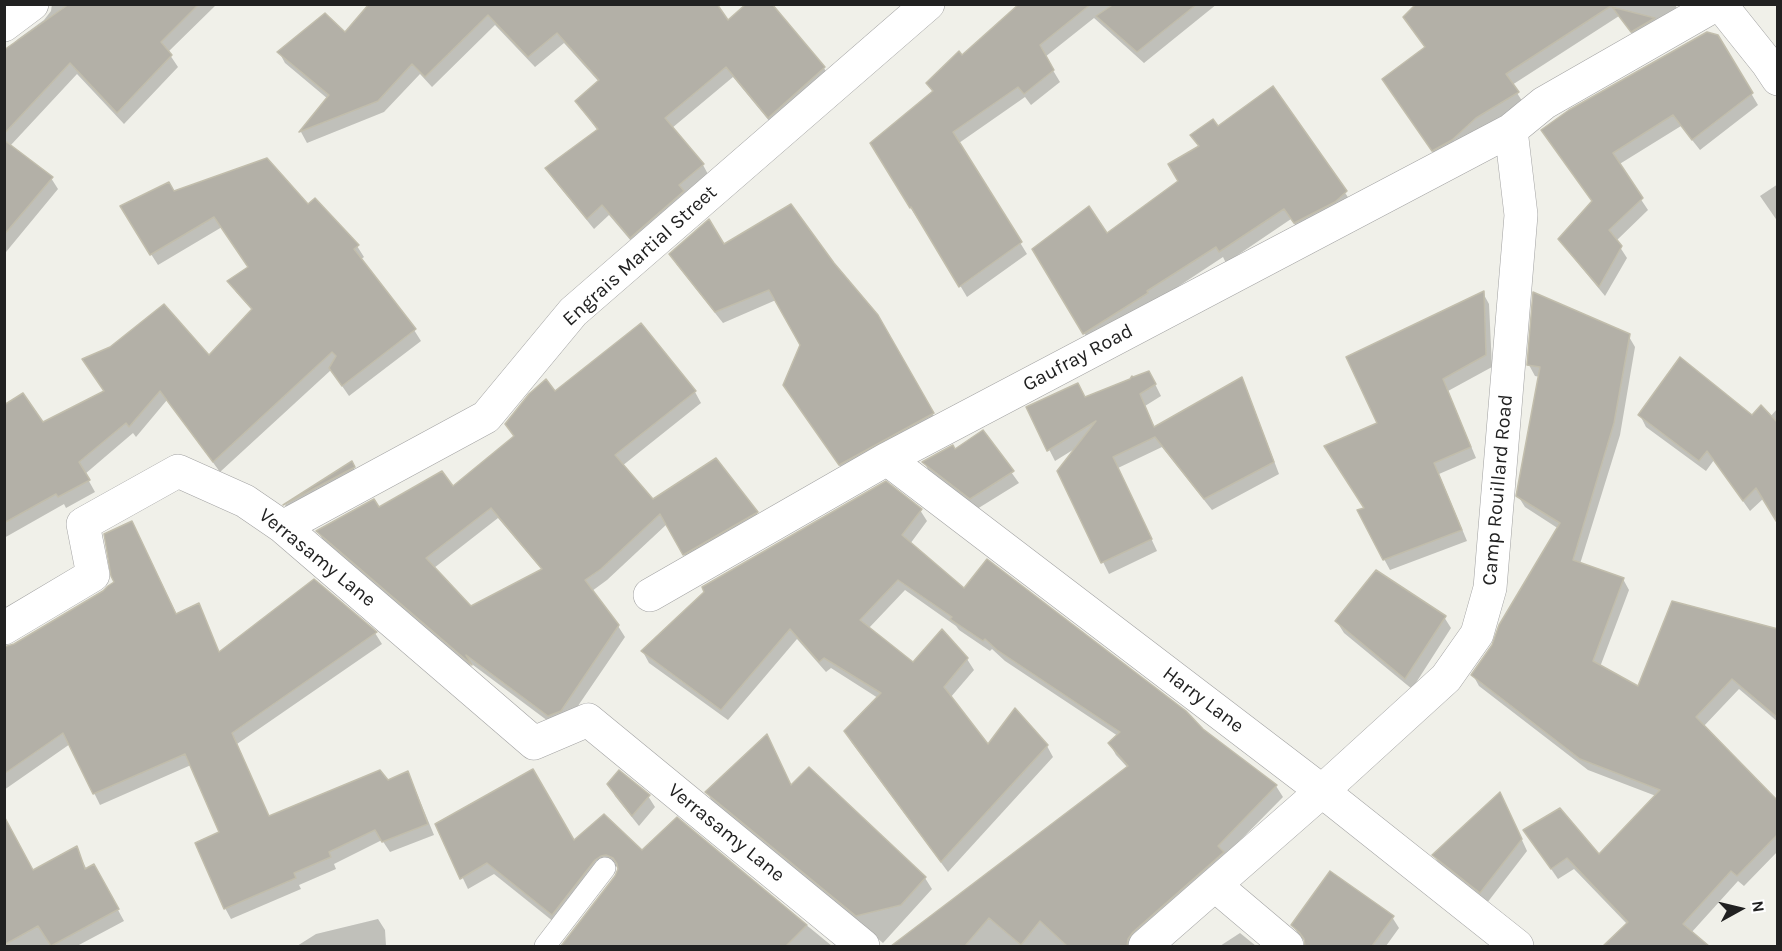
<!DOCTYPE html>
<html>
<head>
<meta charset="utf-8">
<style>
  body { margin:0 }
  #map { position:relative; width:1782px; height:951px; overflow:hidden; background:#f0f0e9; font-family:Karla,sans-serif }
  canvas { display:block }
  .frame { position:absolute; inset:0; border:6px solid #212121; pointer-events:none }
  .north { position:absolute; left:1710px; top:879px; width:60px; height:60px; -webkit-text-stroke:4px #fff; paint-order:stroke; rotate:82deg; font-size:16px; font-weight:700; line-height:24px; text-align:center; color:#212121 }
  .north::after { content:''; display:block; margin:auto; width:21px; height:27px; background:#212121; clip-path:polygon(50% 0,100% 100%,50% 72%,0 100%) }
</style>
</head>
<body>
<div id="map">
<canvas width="1782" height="951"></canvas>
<div class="frame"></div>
<div class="north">N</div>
</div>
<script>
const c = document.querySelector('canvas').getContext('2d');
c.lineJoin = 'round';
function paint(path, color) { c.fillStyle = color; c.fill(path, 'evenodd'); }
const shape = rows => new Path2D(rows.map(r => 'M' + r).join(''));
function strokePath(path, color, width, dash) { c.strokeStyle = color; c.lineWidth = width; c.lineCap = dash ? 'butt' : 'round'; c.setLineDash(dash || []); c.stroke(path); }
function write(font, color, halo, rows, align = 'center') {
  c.font = font + ' Karla,sans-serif'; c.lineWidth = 4.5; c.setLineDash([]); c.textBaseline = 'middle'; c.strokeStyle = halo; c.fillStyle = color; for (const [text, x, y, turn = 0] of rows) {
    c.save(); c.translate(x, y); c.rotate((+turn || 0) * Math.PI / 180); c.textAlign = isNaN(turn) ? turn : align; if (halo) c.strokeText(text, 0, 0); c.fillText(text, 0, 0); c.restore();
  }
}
const shadow = shape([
  [52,4,66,4,68,7,71,4,217,4,168,52,178,67,124,124,77,74,10,146,51,178,58,189,6,252,4,53,18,39,44,20,51,11],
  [371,4,728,22,824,68,830,79,775,128,733,77,672,128,703,165,709,176,637,248,609,215,594,229,554,180,547,169,598,131,584,112,577,101,599,82,564,43,535,67,495,25,432,87,420,74,384,112,307,143,301,132,328,99,285,63,279,52,345,35],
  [1027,4,1217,4,1144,63,1094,18,1045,57,1060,82,1031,105,1025,97,959,143,1027,254,967,297,919,217,917,218,878,155,933,93,928,83],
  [1418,4,1675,4,1678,11,1638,42,1619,16,1512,85,1524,104,1439,161,1384,80,1426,49,1405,17],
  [1717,36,1758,105,1700,150,1681,126,1618,165,1648,210,1616,241,1627,258,1605,296,1567,250,1560,239,1593,202,1549,141],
  [1273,88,1352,203,1301,234,1291,219,1226,263,1223,257,1091,344,1034,250,1107,236,1180,182,1199,148,1192,135,1218,128],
  [1778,184,1778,222,1760,196],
  [174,193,308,206,357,246,364,257,360,260,414,330,421,341,349,396,331,370,220,472,167,400,136,437,133,433,85,474,95,492,66,508,64,504,4,538,4,407,42,424,105,392,84,360,209,357,253,311,236,292,229,281,249,268,222,227,158,265,128,218],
  [724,246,876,317,939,425,846,475,791,396,801,345,776,300,723,323,677,265,671,254],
  [1483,293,1489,304,1492,367,1448,391,1476,458,1439,474,1467,541,1390,570,1384,559,1366,509,1379,424],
  [1628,335,1635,347,1620,435,1580,564,1623,579,1629,590,1600,667,1639,688,1778,639,1778,722,1739,689,1703,727,1778,803,1778,851,1744,886,1738,881,1691,933,1706,946,1623,946,1616,935,1627,924,1574,869,1558,879,1525,831,1599,856,1656,796,1588,770,1479,686,1473,675,1494,645,1559,529,1525,507,1518,496,1540,377,1535,376,1529,365],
  [1241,379,1247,390,1279,474,1212,510,1162,447,1118,468,1157,551,1109,574,1058,471,1076,448,1055,461,1028,408,1155,384,1161,396,1145,406,1155,428],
  [695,392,701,403,622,466,652,501,756,512,763,523,690,565,667,524,607,580,592,591,618,626,625,637,567,722,556,727,469,662,473,670,324,542,318,531,379,509,453,488,515,437,555,394],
  [498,518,543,571,470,607,434,568],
  [1778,408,1778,522,1764,498,1750,511,1714,460,1706,471,1646,427,1640,415,1770,417],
  [982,432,1019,483,977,509,930,473,924,462,955,451],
  [351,463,360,478,291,515,285,505],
  [920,510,927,521,910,544,964,590,1202,730,1276,786,1283,797,1136,946,894,946,1128,768,1116,755,1110,744,1118,736,1005,661,992,649,990,651,959,630,956,626,905,590,868,629,913,664,967,659,974,670,950,698,988,747,1047,746,1053,757,948,872,852,743,845,732,878,698,831,668,826,672,797,639,728,720,649,663,643,652],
  [138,534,177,615,219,653,314,581,375,633,382,644,237,744,269,818,387,782,407,773,413,784,434,835,390,852,382,840,334,864,336,869,299,885,301,889,231,919,225,908,221,833,191,765,100,805,70,744,4,790,4,648,14,646,104,592,116,583],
  [1444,617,1451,628,1412,689,1344,633,1337,622],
  [809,769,925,878,932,889,883,943,713,803,707,792,792,787],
  [609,784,648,796,655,807,639,826,615,796],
  [1506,805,1527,851,1487,903,1440,866,1434,855],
  [4,818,33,872,76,848,87,870,94,866,124,921,77,946,4,946],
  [677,819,832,946,724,946,722,945,721,946,563,946,616,877,620,868,615,866,559,926,494,874,468,889,437,824,642,852],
  [1392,917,1399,928,1386,946,1307,946,1306,942,1299,936,1293,925],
  [378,919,385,930,386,946,297,946,316,934],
  [1240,933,1256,946,1220,946]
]);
const building = shape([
  [69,4,199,4,161,42,172,55,117,113,70,63,4,134,4,50,69,4],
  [369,4,717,4,728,20,746,4,772,4,825,67,768,118,726,67,665,118,704,164,679,185,684,191,630,238,602,205,587,219,545,168,598,129,575,101,599,80,557,33,528,57,488,15,425,77,412,64,378,101,299,132,329,95,277,52,325,13,345,32,369,4],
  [1019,4,1091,4,1040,45,1054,70,1024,94,1018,87,953,132,1022,242,959,287,911,207,910,208,870,143,933,91,926,83,959,51,962,55,1019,4],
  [1114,4,1197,4,1137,52,1096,16,1114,4],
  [1416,4,1614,4,1506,74,1519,92,1476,118,1452,140,1432,151,1382,79,1425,47,1403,17,1416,4],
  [1612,7,1655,18,1631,32,1612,7],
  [1707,32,1718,35,1753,93,1692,140,1673,115,1613,153,1643,198,1609,230,1622,246,1599,287,1558,239,1592,201,1541,130,1569,110,1707,32],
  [1273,86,1347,191,1335,202,1294,223,1284,209,1219,252,1216,247,1147,291,1148,293,1083,334,1032,249,1089,206,1107,233,1178,181,1168,164,1199,146,1190,135,1213,119,1218,126,1273,86],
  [4,140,53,177,4,235,4,140],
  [267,158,308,204,315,198,359,245,354,249,416,329,342,386,329,368,336,356,332,352,213,462,160,391,129,427,126,423,79,462,90,480,58,497,56,494,4,523,4,405,23,393,43,422,104,391,82,359,110,347,164,304,209,355,252,309,227,281,248,267,214,217,150,255,120,206,169,182,174,191,267,158],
  [791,204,834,263,878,315,934,413,839,465,783,385,800,345,769,290,715,312,669,254,709,219,724,244,791,204],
  [1484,291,1486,355,1443,379,1471,447,1434,463,1462,530,1383,560,1357,510,1364,508,1324,446,1377,423,1346,357,1484,291],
  [1533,292,1630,334,1614,423,1573,560,1624,578,1593,661,1638,686,1672,601,1778,629,1778,718,1732,679,1696,717,1778,801,1778,834,1737,876,1731,871,1683,924,1709,946,1603,946,1628,922,1567,858,1551,869,1523,830,1560,808,1599,854,1660,790,1580,759,1471,675,1492,645,1499,625,1560,523,1516,496,1540,367,1527,365,1533,292],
  [641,323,696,391,615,455,653,499,716,458,758,512,683,555,660,514,601,569,585,580,619,625,561,711,548,716,466,655,472,665,316,531,374,499,379,507,442,471,453,486,514,436,505,424,529,394,546,379,555,391,641,323],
  [491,508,542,569,471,606,426,558,491,508],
  [1680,357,1752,415,1761,405,1778,423,1778,524,1756,488,1743,501,1707,451,1699,461,1638,415,1680,357],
  [1149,371,1156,384,1140,394,1154,427,1242,377,1274,462,1204,499,1155,437,1113,457,1152,539,1101,563,1057,471,1096,421,1047,451,1026,407,1078,383,1085,397,1130,379,1132,376,1133,377,1149,371],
  [983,430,1014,471,970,499,922,462,953,445,955,449,983,430],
  [352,461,355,467,283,505,352,461],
  [886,481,922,509,902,535,964,588,987,559,1186,711,1203,729,1277,785,1218,846,1224,852,1133,932,1128,939,1127,946,1067,946,1040,921,1021,945,989,918,965,946,891,946,1128,766,1108,743,1120,732,997,650,985,639,983,641,950,619,952,617,898,580,860,620,913,662,942,629,968,658,944,687,988,744,1015,708,1048,745,941,862,844,731,881,693,824,658,819,662,790,629,721,710,641,651,704,592,702,587,886,481],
  [132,521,176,614,199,603,219,652,314,579,377,632,232,733,269,816,380,770,388,780,408,771,428,824,382,842,375,830,329,852,331,857,294,873,296,878,224,909,195,843,219,832,185,754,93,794,63,733,4,774,4,647,14,644,103,591,108,586,114,582,111,576,104,534,132,521],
  [1376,570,1446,616,1405,679,1335,621,1376,570],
  [767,734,791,785,809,767,926,877,901,905,856,916,705,792,767,734],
  [533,769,574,840,604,814,642,850,677,817,807,925,786,946,561,946,615,876,618,869,617,864,613,858,606,855,601,856,595,860,552,915,487,863,460,879,435,824,533,769],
  [619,770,650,795,632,816,607,784,619,770],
  [1500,792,1522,839,1480,893,1432,855,1500,792],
  [4,816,33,870,77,846,85,869,94,864,119,909,51,946,38,926,4,945,4,816],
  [1330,871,1394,916,1372,946,1305,946,1304,939,1299,932,1291,925,1330,871]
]);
const service = shape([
  [545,946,605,868]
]);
const minor = shape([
  [1720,4,1768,64,1778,79],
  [4,25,32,4],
  [887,459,1322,791,1517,946],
  [283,527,486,417,573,312,928,4],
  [650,595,887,459,1511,130],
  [4,628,93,575,83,524,178,471,245,501,283,527,534,743,588,720,863,946],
  [1216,886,1287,946],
  [1145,946,1322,791,1446,678,1477,634,1490,588,1521,215,1511,130,1544,103,1717,4]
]);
const streetNames = [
  ["Engrais Martial Street",640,256,-42],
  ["Gaufray Road",1078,358,-28],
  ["Camp Rouillard Road",1498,490,-85],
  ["Verrasamy Lane",317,558,39],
  ["Harry Lane",1203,700,37],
  ["Verrasamy Lane",726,833,39]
];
paint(shadow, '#0003');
paint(building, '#b3b0a7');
strokePath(building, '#c1bdac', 1.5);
strokePath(service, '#a2a2a2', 22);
strokePath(minor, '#a2a2a2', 34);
strokePath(service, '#fff', 21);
strokePath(minor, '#fff', 33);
write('20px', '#212121', '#fff', streetNames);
</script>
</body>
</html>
